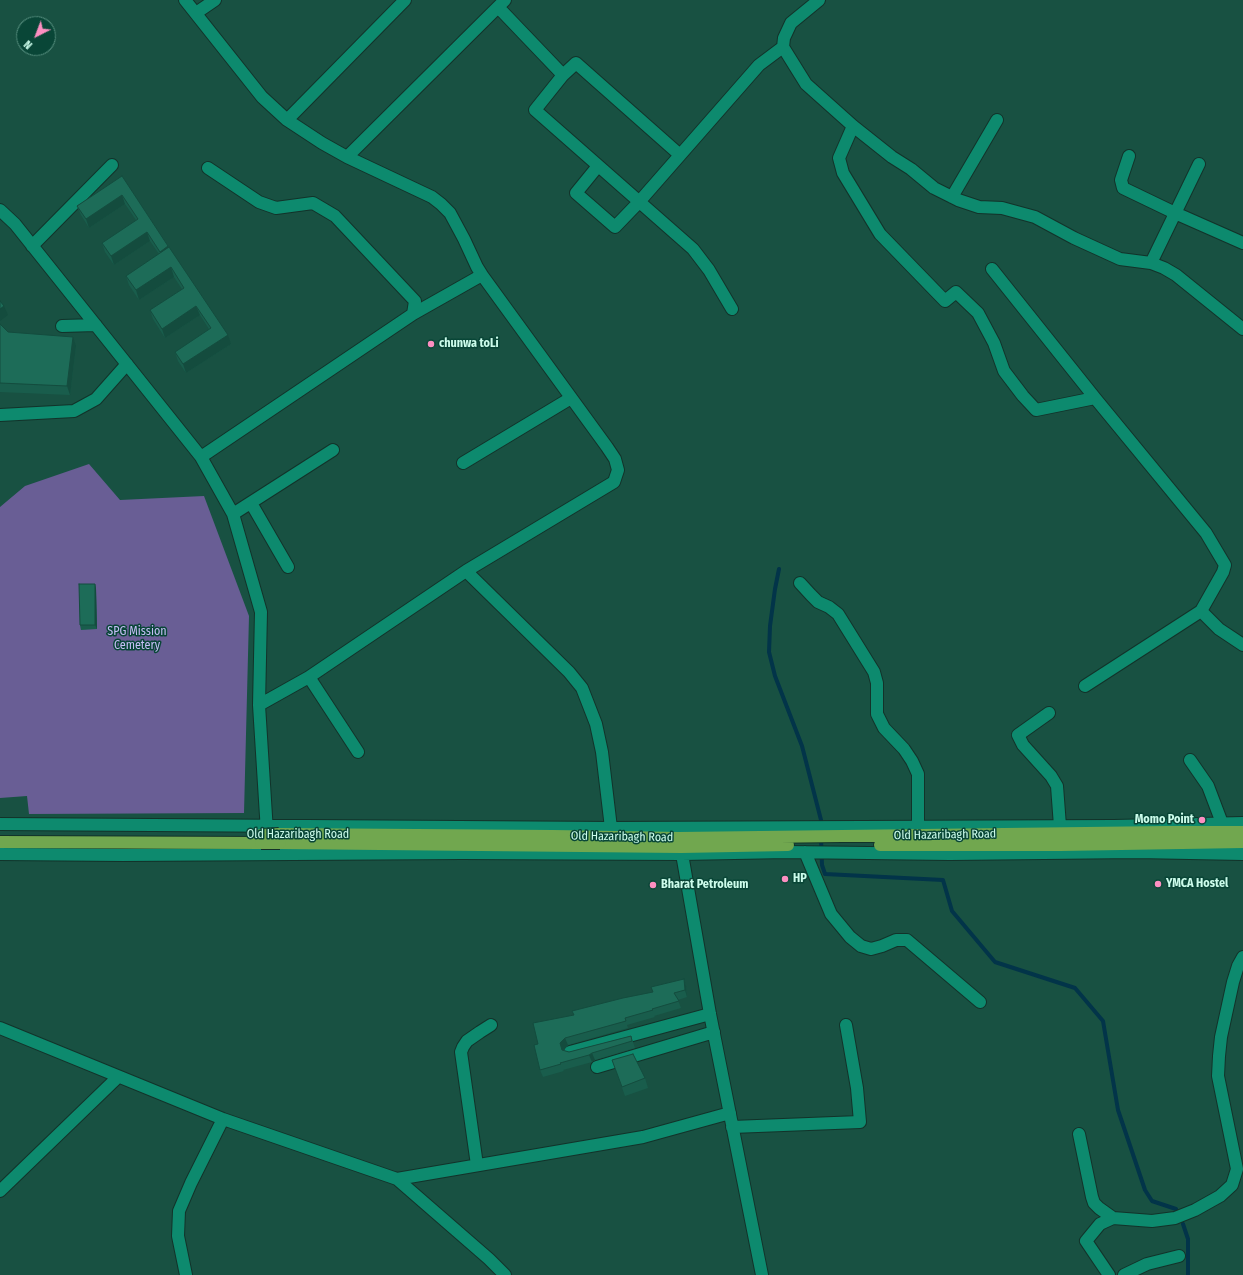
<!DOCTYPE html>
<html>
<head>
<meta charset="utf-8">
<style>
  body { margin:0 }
  #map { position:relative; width:1243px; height:1275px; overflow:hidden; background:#185142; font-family:"Fira Sans Condensed",sans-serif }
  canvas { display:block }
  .north { position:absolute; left:16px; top:16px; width:40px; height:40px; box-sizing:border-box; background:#094637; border:1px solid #578f7f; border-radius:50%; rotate:222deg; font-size:11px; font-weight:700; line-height:16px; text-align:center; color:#ccfceb }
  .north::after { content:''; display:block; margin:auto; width:14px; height:18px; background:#fc8fc1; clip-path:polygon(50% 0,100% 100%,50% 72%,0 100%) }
</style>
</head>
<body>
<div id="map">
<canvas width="1243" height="1275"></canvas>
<div class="north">N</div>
</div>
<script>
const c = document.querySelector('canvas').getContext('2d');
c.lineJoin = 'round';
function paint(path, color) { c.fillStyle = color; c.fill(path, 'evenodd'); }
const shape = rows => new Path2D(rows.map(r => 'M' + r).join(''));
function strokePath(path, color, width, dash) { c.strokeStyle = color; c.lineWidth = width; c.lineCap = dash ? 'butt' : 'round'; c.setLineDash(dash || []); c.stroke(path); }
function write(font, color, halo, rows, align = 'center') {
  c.font = font + ' "Fira Sans Condensed",sans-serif'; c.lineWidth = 3; c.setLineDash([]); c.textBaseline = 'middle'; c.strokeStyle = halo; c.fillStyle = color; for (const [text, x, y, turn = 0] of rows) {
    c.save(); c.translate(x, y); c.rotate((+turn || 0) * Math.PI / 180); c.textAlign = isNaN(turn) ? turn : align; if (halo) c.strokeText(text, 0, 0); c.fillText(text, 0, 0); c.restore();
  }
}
const green = shape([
  [89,464,120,500,204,496,249,616,244,813,29,814,27,796,0,798,0,507,25,486]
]);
const stream = shape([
  [779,569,775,589,770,626,769,652,775,676,802,746,821,820,821,825],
  [821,838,822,865,825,874,943,880,952,911,995,962,1075,988,1103,1021,1118,1110,1145,1190,1152,1201,1176,1209],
  [1183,1224,1188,1239,1188,1275]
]);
const minor = shape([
  [185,0,262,97,287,120,322,143,347,157,432,197,441,204,450,213,464,239,477,267,482,275,607,447,615,459,618,470,614,482,466,571,309,677,259,705],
  [819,0,791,23,784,38,783,47,806,84,853,126,892,157,911,169,934,188,958,200,979,207,1002,208,1035,217,1074,238,1120,259,1151,263,1164,268,1176,275,1243,329],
  [498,7,563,75,535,110,693,249,709,270,732,309],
  [196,13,215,0],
  [563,75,576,63,680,155],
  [287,120,405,0],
  [853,126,839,158,843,173,880,234,945,301,956,292,978,313,994,343,1004,371,1023,396,1036,410,1095,398],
  [1129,156,1121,180,1123,188,1175,213,1243,243],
  [347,157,505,0],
  [598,166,576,193,615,227,639,202,759,65,783,47],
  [952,197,997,120],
  [0,210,15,224,201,457,233,514,261,612,259,705,267,832],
  [32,246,112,165],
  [1151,263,1199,164],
  [992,269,1095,398,1206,533,1225,565,1223,572,1201,611,1085,686],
  [413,314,482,275],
  [62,326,96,325],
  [0,415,74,411,96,399,127,364],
  [201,457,413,314,415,301,335,216,313,203,276,208,259,202,208,168],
  [463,463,571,398],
  [251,503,288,567],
  [233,514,333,450],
  [466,571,569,672,582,688,596,724,602,752,611,828],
  [800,583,811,595,818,602,829,607,838,614,874,672,877,683,877,714,884,728,904,749,912,761,918,774,918,827],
  [1201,611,1219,629,1243,645],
  [309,677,358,752],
  [1049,713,1018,735,1023,745,1051,776,1057,786,1060,826],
  [1190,760,1208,786,1222,823],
  [0,824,611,828,1114,826,1243,823],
  [805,852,831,914,850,937,861,946,871,949,882,946,896,940,907,940,980,1002],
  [0,854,123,855,462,853,682,854,787,852,950,854,1137,852,1243,854],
  [682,854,710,1014,762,1275],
  [0,1028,223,1119,397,1179,489,1259,505,1275],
  [570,1052,710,1014],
  [597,1067,714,1032],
  [732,1127,860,1122,857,1088,846,1025],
  [1079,1134,1092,1197,1094,1203,1099,1208,1113,1218],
  [477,1165,461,1052,463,1047,467,1041,480,1032,491,1025],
  [397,1179,643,1137,730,1113],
  [0,1191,118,1077],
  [186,1275,178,1236,179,1211,191,1183,223,1119],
  [1109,1275,1086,1241,1100,1224,1113,1218,1152,1221,1175,1218,1195,1210,1220,1196,1232,1185,1237,1169,1218,1076,1219,1056,1221,1037,1233,982,1238,966,1243,957],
  [1124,1275,1147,1264,1179,1256]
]);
const major = shape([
  [279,834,553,836,679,838,1166,832,1243,832],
  [0,842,261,843],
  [280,843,681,847,788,845],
  [880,845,1060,845,1243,842]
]);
const majorBridge = shape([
  [261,835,279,834],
  [261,843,280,843]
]);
const wall = shape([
  [122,176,169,247,231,344,186,373,178,361,175,352,209,329,200,315,165,338,153,319,150,310,182,289,174,277,139,300,129,285,126,276,159,254,150,241,114,265,105,252,102,243,136,220,125,204,89,228,81,215,77,206],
  [0,324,8,332,76,346,70,395,0,392],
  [95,584,96,589,97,629,81,630,80,625],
  [684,979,686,986,687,997,678,1000,681,1008,654,1016,655,1017,627,1025,628,1028,568,1045,563,1050,569,1052,631,1036,635,1048,595,1060,592,1062,563,1070,564,1071,543,1077,540,1070,538,1044,574,1015,653,992],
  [612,1060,645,1078,648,1088,625,1096]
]);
const shadedWall = shape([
  [122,195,125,204,89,228,86,219],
  [147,232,150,241,114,265,111,256],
  [168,246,172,255,163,261,160,252],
  [171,267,174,277,139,300,136,290],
  [4,306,8,315,0,321,0,309],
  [196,306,200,315,165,338,162,329],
  [228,335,231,344,186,373,183,364],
  [73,337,76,346,70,395,67,386],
  [95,584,96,589,97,629,95,625],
  [684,979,686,986,687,997,685,990],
  [565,1038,568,1045,563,1050,564,1057,560,1043],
  [592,1053,595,1060,592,1062,589,1055]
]);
const building = shape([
  [122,176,168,246,160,252,147,232,111,256,102,243,138,219,122,195,86,219,77,206,122,176],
  [169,247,228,335,183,364,175,352,211,328,196,306,162,329,150,310,184,288,171,267,136,290,126,276,169,247],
  [0,301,4,306,0,309,0,301],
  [0,324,8,332,73,337,67,386,0,383,0,324],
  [79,584,95,584,95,625,80,625,79,584],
  [684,979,685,990,674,993,679,1001,652,1009,653,1010,625,1018,626,1021,565,1038,560,1043,562,1050,569,1052,631,1036,632,1041,592,1053,589,1055,560,1063,561,1064,540,1070,534,1045,538,1044,533,1023,574,1015,572,1011,623,998,653,992,651,987,684,979],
  [633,1054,645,1078,622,1087,612,1060,633,1054]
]);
const markers = [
  [431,344,4,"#fc8fc1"],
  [1202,820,4,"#fc8fc1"],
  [785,879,4,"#fc8fc1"],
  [1158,884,4,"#fc8fc1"],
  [653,885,4,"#fc8fc1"]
];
const poiNames = [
  ["chunwa toLi",439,344],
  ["Momo Point",1194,820,"right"],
  ["HP",793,879],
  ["YMCA Hostel",1166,884],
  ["Bharat Petroleum",661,885]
];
const parkNames = [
  ["SPG Mission",137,632],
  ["Cemetery",137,646]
];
const streetNames = [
  ["Old Hazaribagh Road",298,835],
  ["Old Hazaribagh Road",945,835,-1],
  ["Old Hazaribagh Road",622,837,1]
];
paint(green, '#695e95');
strokePath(stream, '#023449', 4);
strokePath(minor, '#12332a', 14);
strokePath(major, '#12332a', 14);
strokePath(minor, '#0d8a6e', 12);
strokePath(major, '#71a74f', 12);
strokePath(majorBridge, '#12332a', 14, []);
strokePath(majorBridge, '#71a74f', 12);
paint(wall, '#195d4c');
paint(shadedWall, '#144c3e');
paint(building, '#1d6c58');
strokePath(building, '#144c3e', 1);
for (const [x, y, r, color] of markers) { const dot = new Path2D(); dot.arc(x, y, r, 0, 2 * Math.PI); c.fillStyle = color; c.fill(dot); strokePath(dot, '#094637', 1.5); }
write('bold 12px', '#ccfceb', '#094637', poiNames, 'left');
write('12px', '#c7bef7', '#094637', parkNames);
write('12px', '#ccfceb', '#094637', streetNames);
</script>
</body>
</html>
